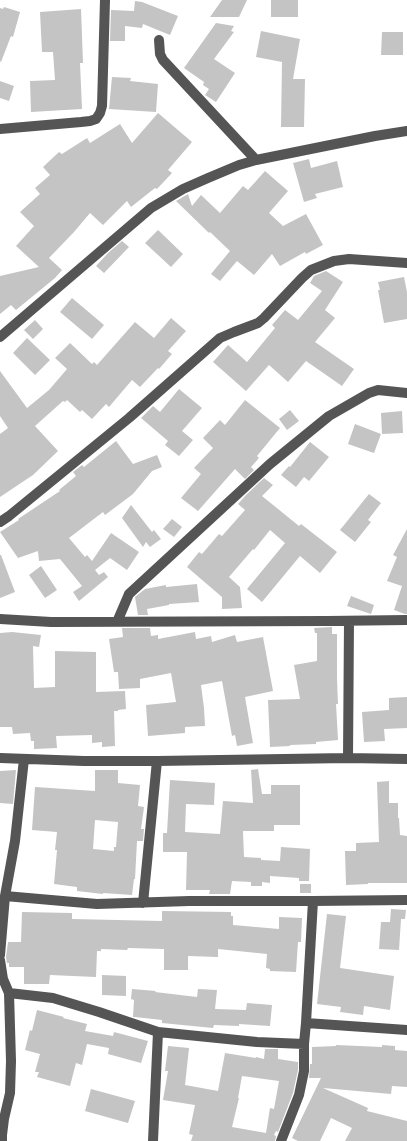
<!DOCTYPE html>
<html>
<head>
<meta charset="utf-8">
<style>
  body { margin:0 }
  canvas { display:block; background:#fff }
</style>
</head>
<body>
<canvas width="407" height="1141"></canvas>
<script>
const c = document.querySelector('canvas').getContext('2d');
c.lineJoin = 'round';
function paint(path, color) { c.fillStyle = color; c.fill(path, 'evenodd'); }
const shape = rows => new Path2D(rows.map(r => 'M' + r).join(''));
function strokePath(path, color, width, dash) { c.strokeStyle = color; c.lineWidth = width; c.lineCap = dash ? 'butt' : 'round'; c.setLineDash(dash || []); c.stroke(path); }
const building = shape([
  [222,0,247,0,239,17,210,17],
  [271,0,298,0,298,17,271,17],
  [135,1,142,2,178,16,170,35,143,24,142,28,125,26,125,41,110,41,111,10,134,11],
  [4,7,20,12,13,37,11,36,1,62,0,61,0,8,3,9],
  [81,9,83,63,80,63,82,109,31,112,30,81,55,80,53,52,42,52,40,12],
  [216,23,234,26,231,31,234,32,214,59,235,73,216,102,205,95,209,89,203,85,204,82,184,68],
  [261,31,300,39,293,79,305,79,304,127,281,127,282,62,256,57],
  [382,32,403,32,403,55,381,55],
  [112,77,131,78,130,81,158,84,156,112,109,109],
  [0,81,14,86,9,101,0,98],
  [158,113,192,142,168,170,172,173,157,189,155,188,131,207,127,201,103,225,90,213,74,232,49,258,62,270,55,278,16,310,11,305,0,314,0,276,39,267,16,246,34,226,20,212,40,194,35,188,50,175,43,167,59,152,62,154,87,138,90,143,120,124,132,143],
  [309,159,311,168,337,161,343,187,315,194,317,198,304,202,293,163],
  [265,171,288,191,269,213,283,226,306,214,323,245,306,254,305,252,280,266,272,254,254,275,237,261,220,281,211,274,230,251,210,232,209,233,176,201,188,194,192,206,201,195,220,213,243,186,248,190],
  [158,230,183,254,171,267,145,243],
  [122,241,129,247,104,273,96,266,108,253],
  [326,271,343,282,325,310,335,318,315,342,354,369,342,386,306,361,288,382,269,365,246,391,213,362,228,345,247,362,275,328,272,325,285,310,298,320,322,291,310,283,314,276],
  [404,277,407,292,407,319,384,323,378,290,380,290,378,282],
  [72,298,104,325,92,339,60,312],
  [171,318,186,331,168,351,172,354,159,369,158,368,140,387,132,380,109,407,106,404,92,419,82,410,80,412,67,400,65,402,63,401,35,426,58,451,33,475,0,497,0,434,8,428,0,416,0,371,27,408,49,390,67,369,55,358,70,343,92,364,94,362,97,365,135,322,154,338],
  [35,320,43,329,33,339,24,330],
  [27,338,50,360,35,375,13,353],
  [179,389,202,408,182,431,193,440,179,456,165,445,168,441,141,418,153,406,160,412],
  [245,400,280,428,257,456,259,458,251,467,254,470,245,479,235,469,198,511,181,498,201,474,194,468,213,448,203,438,220,420,225,425],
  [290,410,299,421,287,430,279,419],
  [402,411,403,433,382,434,381,413],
  [355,424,381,434,374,453,348,444],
  [116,441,133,464,157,455,162,467,152,471,133,494,105,515,103,512,69,538,85,557,87,555,92,561,111,533,139,552,127,570,110,558,95,570,99,575,104,572,108,577,79,601,73,592,82,586,60,559,39,561,38,551,18,558,0,532,19,520,18,519,60,491,59,490,76,476,73,472,82,465,84,467],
  [310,442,329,457,309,481,304,477,296,487,281,475,289,466,290,467],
  [264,478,273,485,262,496,299,526,301,524,337,552,320,573,300,556,262,602,247,589,285,543,270,530,254,550,253,549,229,577,240,587,242,608,222,609,222,597,187,567,199,552,202,554,219,534,222,536,245,510,238,504,246,495],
  [369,494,381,503,368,520,371,522,355,542,340,530],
  [131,505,152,532,154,530,161,539,150,547,146,542,143,547,122,518],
  [172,519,182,527,174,537,163,529],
  [407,529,407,614,405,614,394,610,402,586,387,581,397,557,393,555],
  [0,555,1,555,15,592,0,598],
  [41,566,57,590,45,598,29,575],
  [197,584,199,602,169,604,169,605,147,609,148,615,138,615,135,597,145,589,166,585,166,587],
  [351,596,374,605,371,614,347,606],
  [332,627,332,634,337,634,337,679,338,704,336,704,338,740,316,742,316,744,290,745,290,746,270,747,268,700,300,699,294,665,317,661,317,633,315,633,314,628],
  [122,628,150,628,151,636,158,635,158,639,195,632,196,639,211,636,212,642,235,635,237,642,263,637,273,691,245,697,253,743,237,746,235,735,232,736,222,681,201,685,204,708,205,726,185,727,185,733,148,736,146,705,176,702,171,673,140,679,140,688,119,689,118,672,114,672,109,639,123,637],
  [12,632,41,635,39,647,33,646,34,688,55,687,55,651,96,652,96,692,125,691,126,709,118,710,118,711,114,711,115,746,102,747,102,742,92,743,92,735,56,736,57,748,34,749,34,741,31,741,30,733,13,734,12,727,0,727,0,633],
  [407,697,407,728,384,729,385,741,364,742,362,712,389,710,389,698],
  [258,769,262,794,271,794,271,785,300,785,300,825,274,825,274,831,243,831,244,857,261,858,261,860,280,861,281,847,310,849,309,881,299,881,299,878,270,876,270,883,262,882,262,886,251,886,251,882,232,881,230,894,209,894,210,890,186,890,187,852,163,852,163,833,167,833,170,780,215,783,214,805,186,804,185,832,220,834,223,801,253,803,251,770],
  [16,770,13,804,0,803,0,771],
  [95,770,118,770,118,783,140,785,138,806,144,807,141,829,144,829,143,841,137,841,135,879,134,879,132,895,103,893,103,894,77,891,77,887,54,884,57,850,55,850,57,832,32,830,35,787,95,791],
  [95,820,118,822,116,847,114,847,114,851,93,849],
  [389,781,389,803,398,803,398,818,399,818,400,835,407,836,407,883,368,883,368,884,346,885,345,851,356,851,356,843,379,842,377,782],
  [300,884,311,884,311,893,300,893],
  [391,909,406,910,405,919,401,919,399,950,379,949,381,922,390,922],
  [162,911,231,912,231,916,233,916,233,925,279,929,279,917,302,918,301,942,298,942,296,972,270,971,270,969,266,968,267,954,218,949,218,957,188,956,188,970,164,970,164,949,128,948,127,950,101,949,101,951,97,951,96,977,50,975,49,984,24,984,24,967,9,967,9,963,7,963,6,957,8,942,21,942,22,912,72,913,72,919,162,921],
  [327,914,346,916,340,968,394,976,390,1010,364,1006,363,1015,340,1012,341,1007,317,1004],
  [102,975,126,976,126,996,102,995],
  [132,989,156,991,155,992,197,997,198,989,217,990,215,1009,246,1010,247,1003,272,1005,270,1026,239,1024,239,1026,214,1025,213,1028,162,1023,162,1020,135,1017,133,1017,134,1000,131,999],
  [37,1010,64,1017,63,1018,87,1024,85,1031,113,1036,114,1032,148,1041,141,1063,108,1054,109,1048,87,1044,82,1065,76,1063,70,1086,37,1077,39,1072,35,1072,40,1054,25,1050,30,1030,32,1031],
  [336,1045,382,1047,382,1045,395,1046,395,1050,407,1051,407,1087,392,1086,391,1094,323,1088,368,1108,367,1111,407,1121,407,1141,345,1141,352,1128,331,1118,320,1141,298,1141,292,1138,321,1078,309,1078,310,1064,312,1064,312,1047,336,1046],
  [168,1046,189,1048,185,1085,218,1091,225,1053,256,1058,256,1057,264,1059,265,1049,278,1049,278,1059,298,1062,298,1070,293,1093,278,1132,276,1131,274,1135,276,1136,275,1141,191,1141,193,1135,189,1134,195,1105,163,1100,168,1071,165,1071],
  [242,1076,279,1081,274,1109,270,1108,266,1133,232,1127,239,1098,238,1098],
  [91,1089,135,1101,128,1123,85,1111]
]);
const minor = shape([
  [159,40,160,54,163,60,256,160],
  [0,129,81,122,90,121,96,119,100,113,102,106,105,0],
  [0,337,151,208,183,189,208,178,239,165,256,160,375,136,407,131],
  [0,522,9,516,129,418,220,338,234,332,258,323,264,318,302,278,311,270,334,261,349,259,407,263],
  [0,619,51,622,327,621,407,620],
  [117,622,129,594,270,464,329,416,369,393,378,390,407,393],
  [0,758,84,761,157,761,348,758,407,759],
  [348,758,349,621],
  [5,896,97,904,189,901,313,901,407,900],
  [143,903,157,761],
  [0,955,5,896,15,841,24,759],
  [0,960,3,979,9,993,11,1061,10,1093,4,1119,2,1135,2,1141],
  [9,993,53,998,99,1012,158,1032,257,1042,304,1044],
  [306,1023,407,1030],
  [153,1141,158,1032],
  [281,1141,299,1095,304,1071,304,1044,306,1023,313,901]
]);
paint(building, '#c4c4c4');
strokePath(minor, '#555', 10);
</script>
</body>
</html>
